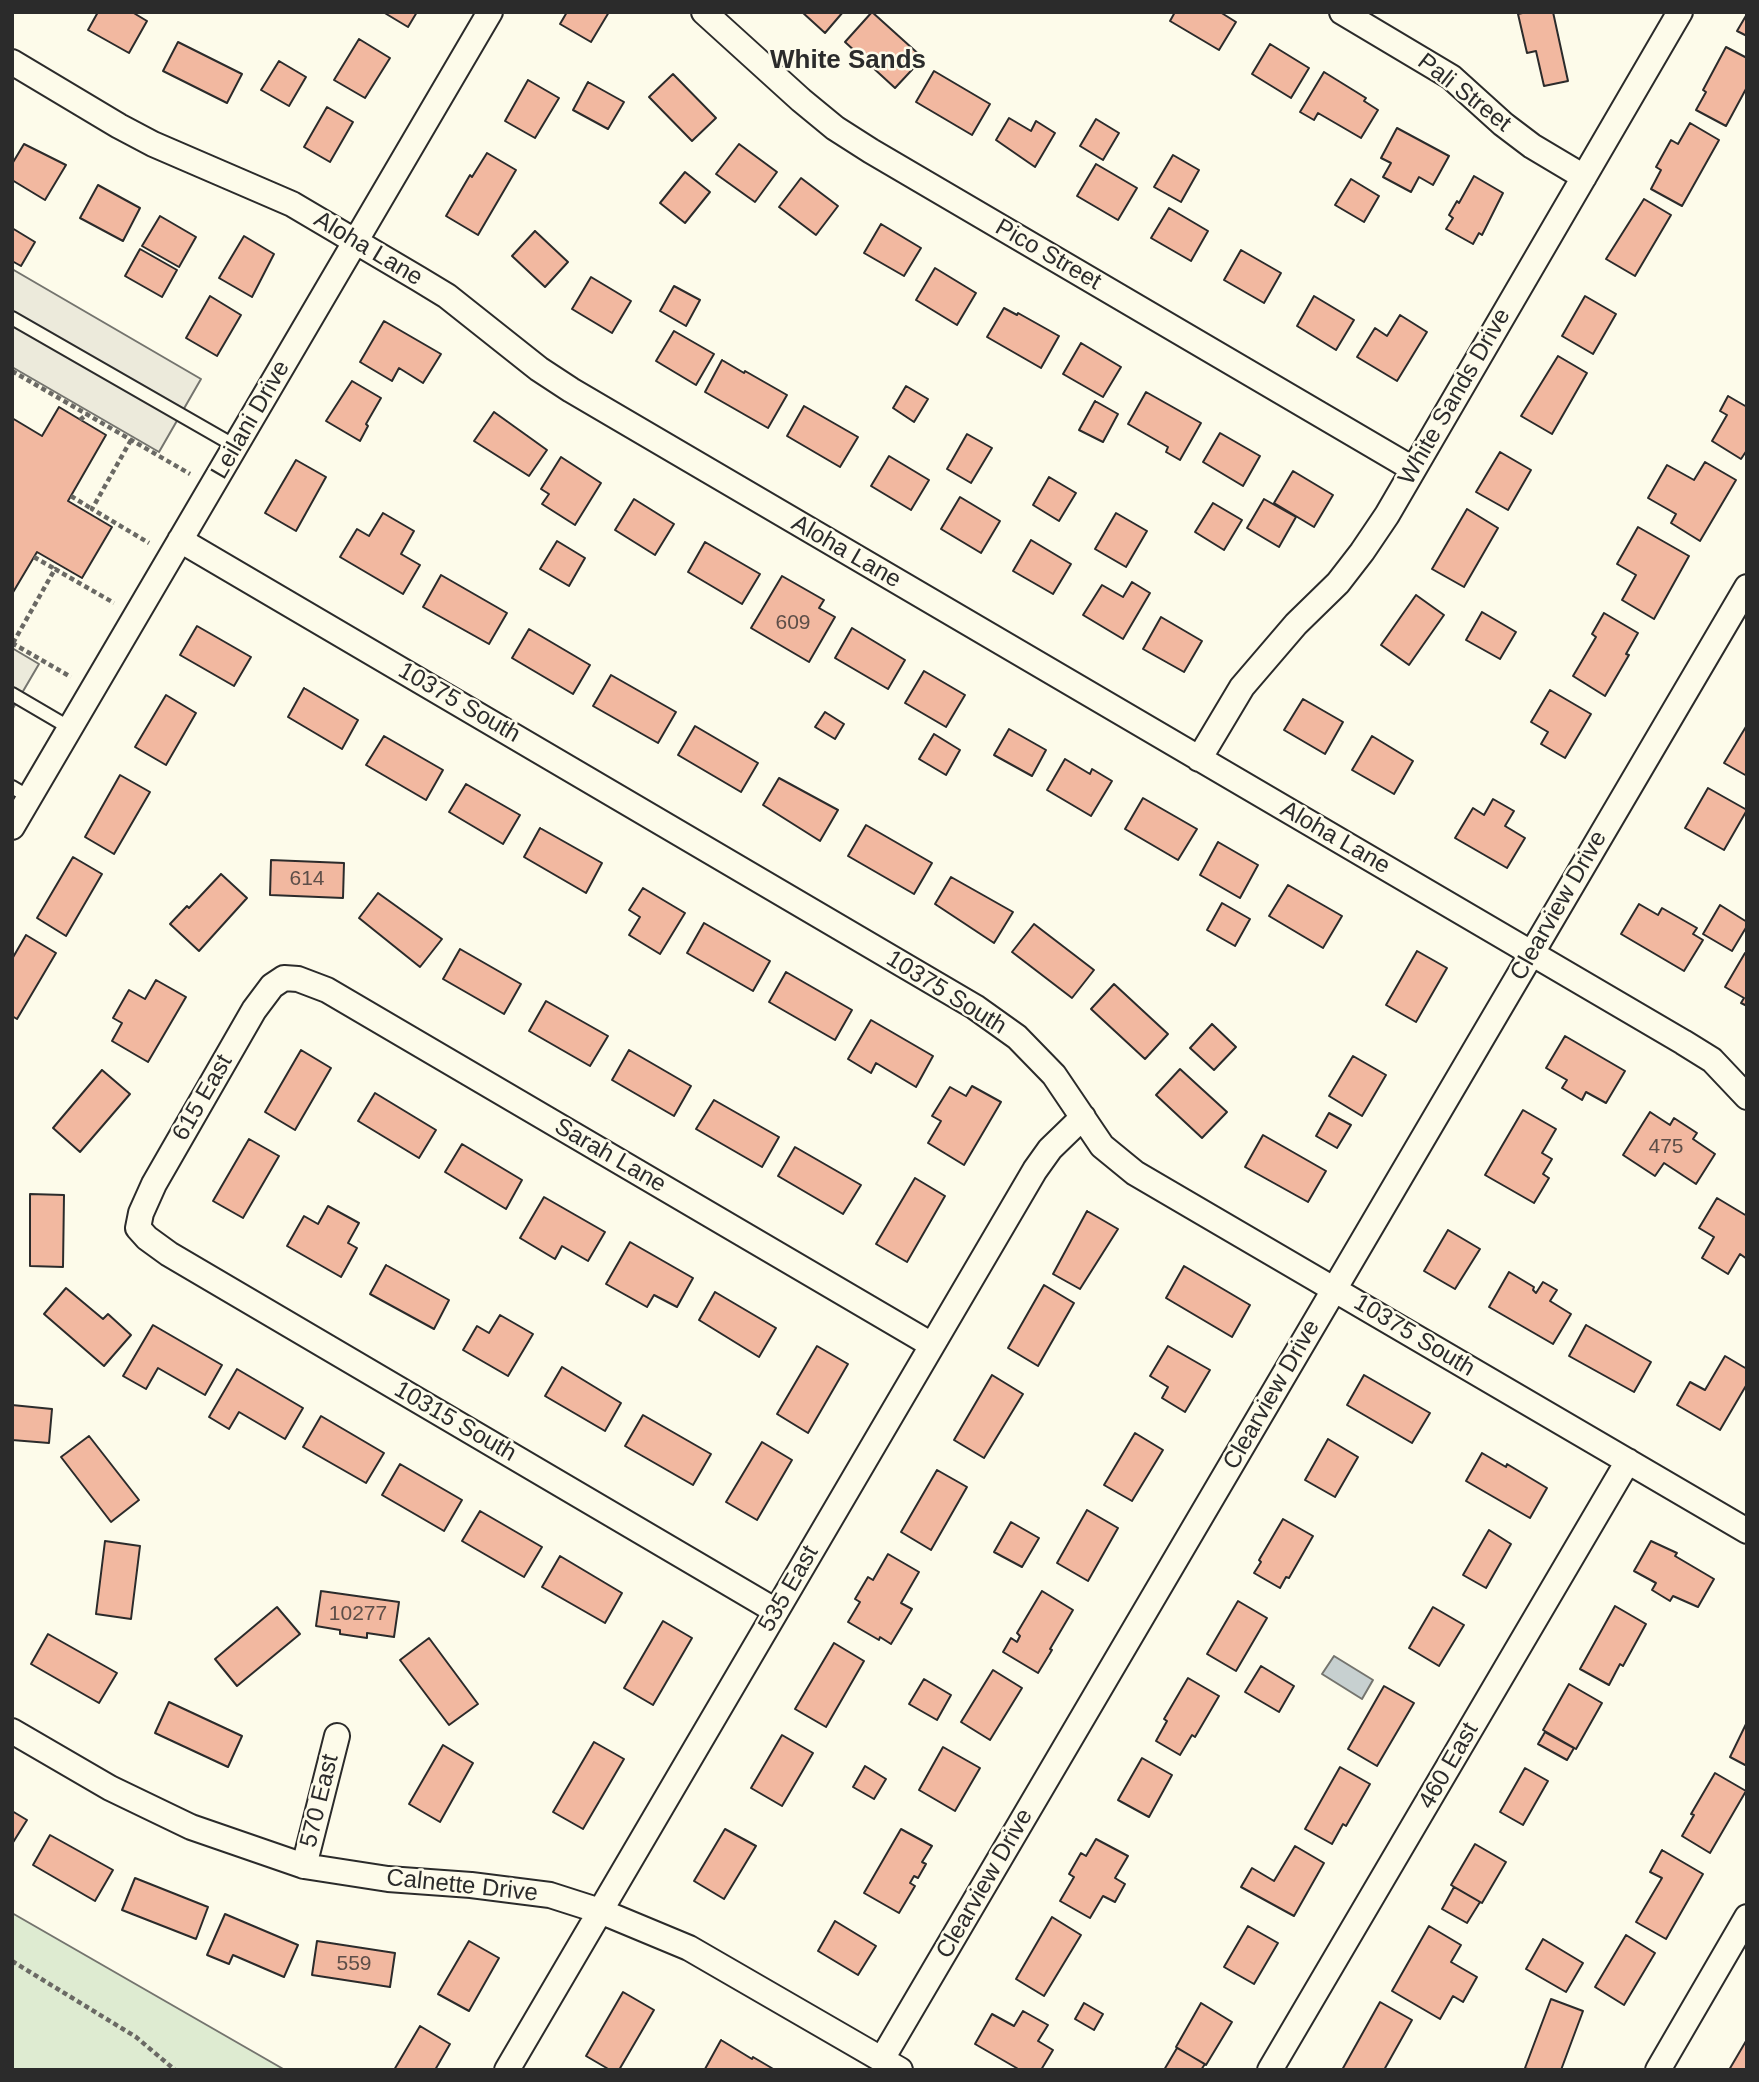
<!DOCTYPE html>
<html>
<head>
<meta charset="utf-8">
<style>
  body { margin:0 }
  #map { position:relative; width:1759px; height:2082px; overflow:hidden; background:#fdfbea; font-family:Arial,sans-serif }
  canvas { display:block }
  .frame { position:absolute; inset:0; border:14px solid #2b2b2b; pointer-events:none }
</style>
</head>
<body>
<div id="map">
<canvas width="1759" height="2082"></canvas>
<div class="frame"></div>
</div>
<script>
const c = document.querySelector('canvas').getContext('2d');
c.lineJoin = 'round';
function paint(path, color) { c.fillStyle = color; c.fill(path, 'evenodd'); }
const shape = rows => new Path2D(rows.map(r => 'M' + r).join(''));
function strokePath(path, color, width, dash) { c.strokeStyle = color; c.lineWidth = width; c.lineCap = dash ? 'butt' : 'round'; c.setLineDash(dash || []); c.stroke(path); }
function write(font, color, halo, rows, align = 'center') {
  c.font = font + ' Arial,sans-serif'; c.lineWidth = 5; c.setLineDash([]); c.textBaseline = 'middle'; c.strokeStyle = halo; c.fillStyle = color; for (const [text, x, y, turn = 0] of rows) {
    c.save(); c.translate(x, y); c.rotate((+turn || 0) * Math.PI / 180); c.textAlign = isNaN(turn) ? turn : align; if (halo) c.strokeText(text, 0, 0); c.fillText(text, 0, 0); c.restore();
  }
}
const green = shape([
  [12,1913,285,2070,12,2070,12,1913]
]);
const parking = shape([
  [12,269,201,379,159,452,12,367,12,269],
  [12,648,39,664,12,710,12,648]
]);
const water = shape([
  [1334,1656,1373,1680,1362,1699,1322,1674,1334,1656]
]);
const building = shape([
  [98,12,132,12,147,21,129,53,88,30,98,12],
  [383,12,417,12,408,27,383,12],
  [567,12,609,12,591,42,560,24,567,12],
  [802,12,843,12,825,33,802,12],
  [872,12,923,58,895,88,845,42,872,12],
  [1175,12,1220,12,1236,22,1219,50,1170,21,1175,12],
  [1527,12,1553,12,1568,81,1544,86,1536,51,1527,53,1518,14,1527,12],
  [1747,14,1747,36,1737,31,1747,14],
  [359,39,390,58,365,98,334,80,359,39],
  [178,42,242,74,227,103,163,71,178,42],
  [1270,44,1309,68,1291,98,1252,74,1270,44],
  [1726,47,1747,58,1747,87,1726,126,1696,110,1706,92,1703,90,1726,47],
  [279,61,306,77,289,106,261,90,279,61],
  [934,71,990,104,972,135,916,102,934,71],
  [1324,72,1366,98,1364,101,1378,110,1361,138,1318,113,1314,120,1300,112,1324,72],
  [673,74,716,118,692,141,649,97,673,74],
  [528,80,559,98,535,138,505,121,528,80],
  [588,82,624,102,608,129,573,110,588,82],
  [327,107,353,122,330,162,304,147,327,107],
  [1009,118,1031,131,1036,121,1055,133,1035,167,996,140,1009,118],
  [1096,119,1119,133,1103,160,1080,146,1096,119],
  [1690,123,1719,140,1682,206,1651,189,1661,170,1656,167,1671,140,1678,144,1690,123],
  [1397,128,1449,156,1433,185,1419,177,1411,192,1383,177,1391,163,1381,158,1397,128],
  [24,144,66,165,45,200,12,180,12,164,24,144],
  [739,144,777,172,755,202,716,174,739,144],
  [487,153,516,170,478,235,446,216,470,175,472,177,487,153],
  [1173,155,1199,170,1181,202,1154,187,1173,155],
  [1096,164,1137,188,1118,220,1077,196,1096,164],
  [685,172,710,192,685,223,660,203,685,172],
  [1474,176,1503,193,1482,235,1479,233,1473,244,1446,229,1453,218,1449,215,1457,201,1459,203,1474,176],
  [801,178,838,206,816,235,779,207,801,178],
  [1351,179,1379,196,1364,222,1335,205,1351,179],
  [98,185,140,208,123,241,80,218,98,185],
  [1644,199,1671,215,1635,276,1606,259,1644,199],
  [1169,208,1208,231,1191,261,1151,238,1169,208],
  [160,216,196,237,179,267,142,246,160,216],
  [881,224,921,248,904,276,864,253,881,224],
  [12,228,35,242,21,266,12,261,12,228],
  [535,231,568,262,545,287,512,256,535,231],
  [244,236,274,254,252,297,219,278,244,236],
  [140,249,177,270,162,297,125,276,140,249],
  [1241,250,1281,273,1264,303,1224,280,1241,250],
  [935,268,976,293,957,325,916,300,935,268],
  [591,277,631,301,612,333,572,309,591,277],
  [674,286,700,300,686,326,660,311,674,286],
  [210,296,241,315,217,356,186,338,210,296],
  [1314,296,1354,320,1336,350,1297,326,1314,296],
  [1585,296,1616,314,1593,354,1562,336,1585,296],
  [1004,308,1017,315,1018,313,1059,336,1041,368,987,337,1004,308],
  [1400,315,1427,332,1397,381,1357,357,1375,328,1387,336,1400,315],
  [384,321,441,354,423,383,399,368,392,381,360,362,384,321],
  [674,331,714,354,696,385,656,361,674,331],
  [1081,343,1121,367,1103,397,1063,374,1081,343],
  [1558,356,1587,373,1552,434,1521,416,1558,356],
  [722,360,744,373,745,371,787,395,768,428,705,392,722,360],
  [352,381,381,398,366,424,368,426,360,441,326,421,352,381],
  [906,386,928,399,914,422,893,408,906,386],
  [1146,392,1201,423,1180,460,1166,452,1168,447,1128,424,1146,392],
  [1728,396,1747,407,1747,450,1741,459,1712,441,1727,415,1720,411,1728,396],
  [1095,401,1118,414,1103,442,1079,430,1095,401],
  [804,406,858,437,840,467,787,436,804,406],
  [59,407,106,435,68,501,112,527,82,578,37,552,12,594,12,418,42,436,59,407],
  [494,412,547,450,529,476,474,441,494,412],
  [1220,433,1260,456,1243,486,1203,462,1220,433],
  [967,434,992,448,971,483,947,469,967,434],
  [1500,452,1531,470,1508,510,1476,492,1500,452],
  [889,456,929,480,911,510,871,486,889,456],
  [561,457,601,483,575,525,542,504,549,494,541,489,561,457],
  [296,460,326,477,296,531,265,513,296,460],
  [1705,462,1736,480,1700,541,1671,523,1676,514,1648,498,1667,465,1694,480,1705,462],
  [1293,471,1333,495,1314,527,1274,503,1293,471],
  [1049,477,1076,493,1059,521,1033,505,1049,477],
  [960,497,1000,521,981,553,941,529,960,497],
  [634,499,674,524,655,555,615,530,634,499],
  [1264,499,1296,517,1279,547,1247,528,1264,499],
  [1213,503,1242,520,1224,550,1195,532,1213,503],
  [1467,509,1498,528,1464,587,1432,569,1467,509],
  [383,513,414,531,401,554,420,565,403,594,340,557,357,529,369,536,383,513],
  [1116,513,1147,531,1126,567,1095,549,1116,513],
  [1638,527,1689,556,1654,619,1622,600,1636,575,1617,564,1638,527],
  [1031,540,1071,564,1053,594,1013,571,1031,540],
  [557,541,585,558,569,586,540,569,557,541],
  [705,542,760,574,742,604,688,572,705,542],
  [441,575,507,613,489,644,423,607,441,575],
  [782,576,824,600,819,608,835,617,809,662,751,628,782,576],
  [1132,582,1150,593,1123,639,1083,615,1102,585,1123,597,1132,582],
  [1416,595,1444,615,1409,665,1381,645,1416,595],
  [1482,612,1516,632,1500,659,1466,640,1482,612],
  [1604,613,1638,633,1626,654,1629,655,1605,696,1573,676,1596,637,1592,634,1604,613],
  [1161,617,1202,641,1184,672,1143,649,1161,617],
  [197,626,251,657,234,686,180,655,197,626],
  [852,628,905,660,888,689,835,658,852,628],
  [529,629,590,665,573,694,512,658,529,629],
  [924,671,965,695,946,727,905,703,924,671],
  [611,675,676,712,658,743,593,706,611,675],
  [304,688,358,720,342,749,288,717,304,688],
  [1550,690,1591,714,1565,758,1541,744,1548,732,1531,722,1550,690],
  [166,695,196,713,166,765,135,747,166,695],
  [1303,699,1343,722,1325,754,1284,730,1303,699],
  [825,712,844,724,835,739,815,727,825,712],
  [1747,725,1747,776,1724,763,1747,725],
  [695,726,758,763,741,792,678,755,695,726],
  [1009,729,1046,750,1032,776,994,755,1009,729],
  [934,734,960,750,946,775,919,759,934,734],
  [384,736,443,770,426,800,366,765,384,736],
  [1372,736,1413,761,1394,794,1352,770,1372,736],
  [1065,759,1090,774,1092,769,1112,781,1091,816,1047,790,1065,759],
  [120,775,150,792,114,854,85,837,120,775],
  [779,778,838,810,820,841,763,805,779,778],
  [466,784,520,815,503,844,449,812,466,784],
  [1708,788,1747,810,1724,850,1685,828,1708,788],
  [1143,798,1197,829,1178,860,1125,829,1143,798],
  [1493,799,1514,811,1505,826,1525,838,1507,868,1455,838,1473,808,1484,815,1493,799],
  [866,825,932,863,914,894,848,856,866,825],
  [540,828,602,863,586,893,524,857,540,828],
  [1218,842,1258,865,1240,898,1200,875,1218,842],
  [73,857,102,874,66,936,37,918,73,857],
  [271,860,344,863,343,898,270,895,271,860],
  [221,874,247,898,199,951,170,924,187,906,189,908,221,874],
  [951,877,1013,912,994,943,935,904,951,877],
  [1288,885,1342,916,1323,948,1269,916,1288,885],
  [643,888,685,913,660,954,629,935,640,917,629,910,643,888],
  [378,893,442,939,420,967,359,918,378,893],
  [1222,903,1250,919,1235,946,1207,930,1222,903],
  [1639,904,1658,915,1662,908,1697,928,1693,934,1703,940,1684,971,1621,934,1639,904],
  [1720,905,1747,922,1747,926,1732,951,1703,934,1720,905],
  [704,923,770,961,753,991,687,953,704,923],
  [1034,924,1094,970,1072,998,1012,952,1034,924],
  [26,935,56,953,17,1019,12,1016,12,959,26,935],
  [460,949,521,984,504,1014,443,979,460,949],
  [1417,951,1447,968,1416,1022,1386,1005,1417,951],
  [1745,953,1747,954,1747,1006,1741,1003,1744,998,1725,987,1745,953],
  [786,972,852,1010,835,1040,769,1002,786,972],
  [156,980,186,997,148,1062,112,1041,122,1023,113,1018,129,990,145,999,156,980],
  [1114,984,1168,1034,1145,1059,1091,1009,1114,984],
  [546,1001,608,1036,590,1066,529,1031,546,1001],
  [871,1020,933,1056,916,1087,876,1063,871,1073,848,1059,871,1020],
  [1212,1024,1236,1047,1214,1070,1190,1048,1212,1024],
  [1565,1036,1625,1071,1606,1103,1586,1092,1582,1100,1562,1088,1567,1080,1546,1068,1565,1036],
  [301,1050,331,1068,295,1130,265,1112,301,1050],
  [629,1050,691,1086,674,1116,612,1080,629,1050],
  [1353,1056,1386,1075,1362,1116,1329,1096,1353,1056],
  [1180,1069,1227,1112,1202,1138,1156,1095,1180,1069],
  [102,1070,130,1094,80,1152,53,1128,102,1070],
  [972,1086,1001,1102,964,1165,928,1143,941,1121,932,1116,950,1087,966,1096,972,1086],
  [375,1093,436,1130,419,1158,358,1121,375,1093],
  [714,1100,779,1137,762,1167,696,1129,714,1100],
  [1523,1110,1556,1129,1542,1153,1552,1159,1543,1174,1549,1178,1534,1203,1485,1175,1523,1110],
  [1650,1112,1670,1125,1674,1118,1697,1133,1693,1139,1715,1154,1696,1184,1664,1163,1655,1176,1623,1155,1650,1112],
  [1329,1113,1351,1125,1337,1148,1316,1136,1329,1113],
  [1263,1135,1326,1171,1308,1202,1245,1167,1263,1135],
  [249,1139,279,1156,243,1218,213,1201,249,1139],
  [462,1144,522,1180,506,1209,445,1172,462,1144],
  [795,1147,861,1185,843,1214,778,1176,795,1147],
  [915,1178,945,1196,907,1262,876,1244,915,1178],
  [30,1194,64,1195,63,1267,30,1266,30,1194],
  [544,1197,605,1232,588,1261,562,1246,555,1259,520,1238,544,1197],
  [1717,1198,1747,1216,1747,1259,1740,1254,1728,1274,1702,1258,1714,1237,1699,1228,1717,1198],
  [328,1206,359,1223,348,1243,357,1248,341,1277,287,1246,304,1216,318,1224,328,1206],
  [1087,1211,1118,1229,1080,1289,1053,1274,1087,1211],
  [1448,1230,1480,1249,1455,1289,1424,1271,1448,1230],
  [630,1242,693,1278,677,1307,654,1295,647,1307,606,1284,630,1242],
  [386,1265,449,1300,434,1329,370,1294,386,1265],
  [1184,1266,1250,1305,1232,1337,1166,1298,1184,1266],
  [1509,1272,1534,1287,1533,1290,1536,1293,1543,1282,1557,1290,1550,1301,1571,1314,1553,1344,1489,1307,1509,1272],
  [1044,1285,1074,1303,1038,1366,1008,1348,1044,1285],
  [66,1288,103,1319,108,1314,131,1335,104,1366,44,1314,66,1288],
  [715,1292,776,1328,759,1357,699,1320,715,1292],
  [500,1315,533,1334,508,1376,463,1350,477,1326,489,1333,500,1315],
  [153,1325,222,1365,205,1395,158,1368,146,1389,123,1376,153,1325],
  [1586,1325,1651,1362,1634,1392,1569,1356,1586,1325],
  [817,1346,848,1364,808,1433,777,1414,817,1346],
  [1168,1346,1210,1370,1185,1412,1162,1398,1168,1387,1150,1376,1168,1346],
  [1725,1356,1747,1369,1747,1384,1720,1430,1677,1405,1690,1382,1705,1390,1725,1356],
  [562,1367,621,1403,605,1431,545,1396,562,1367],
  [237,1369,303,1408,285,1439,239,1412,229,1429,209,1417,237,1369],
  [992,1375,1023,1394,984,1458,954,1440,992,1375],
  [1364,1375,1430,1413,1412,1443,1347,1405,1364,1375],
  [12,1405,52,1409,49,1443,12,1440,12,1405],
  [643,1415,711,1454,693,1485,625,1446,643,1415],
  [321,1416,384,1453,366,1483,303,1447,321,1416],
  [1135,1433,1163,1450,1132,1501,1104,1485,1135,1433],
  [89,1436,139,1500,111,1522,61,1457,89,1436],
  [1328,1439,1358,1457,1335,1497,1305,1480,1328,1439],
  [762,1442,792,1460,757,1520,726,1502,762,1442],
  [1482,1453,1506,1467,1507,1464,1547,1488,1530,1518,1466,1481,1482,1453],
  [400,1464,462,1500,444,1531,382,1495,400,1464],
  [937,1470,967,1487,931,1550,901,1532,937,1470],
  [1087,1510,1118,1528,1088,1581,1057,1563,1087,1510],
  [480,1511,542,1547,524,1577,462,1541,480,1511],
  [1283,1519,1313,1536,1289,1578,1286,1577,1280,1588,1254,1573,1261,1562,1259,1560,1283,1519],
  [1011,1522,1039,1538,1022,1567,994,1552,1011,1522],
  [1489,1530,1511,1544,1486,1588,1463,1575,1489,1530],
  [105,1541,140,1546,131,1619,96,1614,105,1541],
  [1651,1541,1677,1553,1675,1556,1714,1579,1698,1607,1673,1596,1670,1601,1652,1590,1656,1583,1634,1571,1651,1541],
  [888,1554,919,1572,901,1603,912,1609,891,1644,880,1637,879,1640,848,1622,860,1602,855,1599,868,1577,873,1580,888,1554],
  [560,1556,622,1593,605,1623,542,1587,560,1556],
  [321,1591,399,1602,394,1637,367,1633,367,1638,340,1634,340,1630,316,1626,321,1591],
  [1042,1591,1073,1610,1050,1649,1052,1650,1038,1673,1003,1652,1011,1638,1017,1642,1020,1636,1017,1633,1042,1591],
  [1238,1601,1267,1618,1236,1671,1207,1654,1238,1601],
  [1615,1606,1646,1624,1623,1666,1620,1664,1609,1685,1580,1669,1615,1606],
  [277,1607,300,1634,237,1686,215,1659,277,1607],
  [1433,1607,1464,1625,1439,1666,1409,1648,1433,1607],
  [663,1621,692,1638,653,1705,624,1688,663,1621],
  [48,1634,117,1673,99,1703,31,1664,48,1634],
  [429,1638,478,1704,449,1725,400,1660,429,1638],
  [834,1643,864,1661,826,1727,795,1709,834,1643],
  [1261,1666,1294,1686,1279,1712,1245,1692,1261,1666],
  [993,1670,1022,1688,990,1740,961,1722,993,1670],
  [1188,1678,1219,1696,1195,1737,1192,1735,1180,1755,1156,1741,1167,1721,1164,1719,1188,1678],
  [924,1679,951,1695,937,1720,909,1704,924,1679],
  [1569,1684,1602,1703,1576,1749,1543,1730,1569,1684],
  [1384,1686,1414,1703,1377,1766,1348,1749,1384,1686],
  [169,1702,242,1736,228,1767,155,1733,169,1702],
  [1747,1722,1747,1766,1730,1757,1747,1722],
  [1545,1732,1574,1748,1567,1760,1538,1744,1545,1732],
  [782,1735,813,1753,782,1806,751,1788,782,1735],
  [594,1742,624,1759,583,1829,553,1812,594,1742],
  [443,1745,473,1763,440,1822,409,1804,443,1745],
  [943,1747,980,1768,955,1811,919,1790,943,1747],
  [1142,1758,1172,1775,1149,1817,1118,1800,1142,1758],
  [865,1766,886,1779,874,1799,853,1787,865,1766],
  [1340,1767,1370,1784,1346,1826,1343,1824,1332,1844,1305,1829,1340,1767],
  [1525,1768,1548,1781,1523,1825,1500,1812,1525,1768],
  [1715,1773,1746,1791,1710,1853,1682,1836,1694,1815,1691,1814,1715,1773],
  [12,1811,27,1820,12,1844,12,1811],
  [725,1829,756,1846,724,1899,694,1881,725,1829],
  [901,1829,932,1846,922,1862,926,1864,918,1878,914,1876,910,1883,915,1886,899,1913,864,1893,901,1829],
  [50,1835,113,1870,95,1901,33,1865,50,1835],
  [1096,1839,1128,1856,1115,1878,1125,1884,1115,1902,1103,1896,1090,1918,1060,1901,1074,1877,1069,1874,1081,1853,1086,1856,1096,1839],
  [1475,1844,1506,1862,1482,1903,1451,1885,1475,1844],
  [1295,1846,1324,1863,1294,1916,1241,1887,1252,1868,1274,1881,1295,1846],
  [1662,1850,1703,1874,1666,1939,1636,1922,1662,1878,1650,1872,1662,1850],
  [135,1878,208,1907,196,1939,122,1910,135,1878],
  [1454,1887,1480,1902,1467,1923,1442,1909,1454,1887],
  [225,1914,298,1945,284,1977,233,1955,229,1964,207,1955,225,1914],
  [1052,1917,1081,1935,1044,1996,1016,1979,1052,1917],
  [835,1921,876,1946,858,1975,818,1951,835,1921],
  [1248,1926,1278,1943,1254,1984,1224,1967,1248,1926],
  [1429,1926,1461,1945,1451,1962,1477,1977,1463,2002,1453,1996,1440,2019,1392,1991,1429,1926],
  [1626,1935,1655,1953,1624,2005,1595,1987,1626,1935],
  [1543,1939,1583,1963,1566,1992,1526,1969,1543,1939],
  [317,1941,395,1953,390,1987,312,1975,317,1941],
  [469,1941,499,1958,469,2011,438,1994,469,1941],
  [623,1992,654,2010,619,2070,610,2070,586,2056,623,1992],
  [1551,1999,1583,2011,1561,2070,1530,2070,1525,2068,1551,1999],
  [1380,2002,1412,2020,1384,2070,1342,2070,1380,2002],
  [1084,2003,1103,2014,1094,2030,1075,2019,1084,2003],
  [1201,2003,1232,2022,1206,2065,1176,2047,1201,2003],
  [1023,2011,1048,2025,1038,2041,1053,2050,1041,2070,1020,2070,975,2044,992,2014,1014,2026,1023,2011],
  [420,2026,450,2044,435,2070,394,2070,420,2026],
  [721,2040,752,2059,753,2057,775,2070,707,2070,705,2069,721,2040],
  [1746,2041,1747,2070,1729,2070,1746,2041],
  [1177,2048,1205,2064,1201,2070,1164,2070,1177,2048]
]);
const path = shape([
  [12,371,190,474],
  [80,420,87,414],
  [131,440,92,509,149,543],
  [71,496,92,509],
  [34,557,55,569],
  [12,643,71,677],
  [13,643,55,569,114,603],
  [12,1961,136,2037,175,2070]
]);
const service = shape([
  [12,318,235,446],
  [12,694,70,728],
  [12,787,29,797]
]);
const minor = shape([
  [704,12,801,100,835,128,871,151,1413,469],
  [1342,12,1451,77,1503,124,1532,146,1584,177],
  [12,62,119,126,153,144,292,204,419,279,447,296,539,369,571,390,1683,1042,1712,1060,1747,1097],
  [180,540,975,1007,1017,1037,1054,1075,1102,1146,1135,1173,1747,1531],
  [1199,759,1242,687,1296,624,1338,583,1362,552,1387,515,1680,12],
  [12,827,490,12],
  [776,1611,169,1254,147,1238,138,1228,141,1213,154,1184,254,1010,272,986,284,978,298,979,327,990,932,1345],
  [12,1731,110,1788,191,1827,304,1866,388,1879,471,1885,550,1895,600,1911,689,1948,900,2070],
  [304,1866,337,1736],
  [882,2059,1747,587],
  [507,2070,1035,1170,1050,1149,1083,1117],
  [1270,2070,1628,1461],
  [1658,2070,1747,1917]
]);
const numberNames = [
  ["609",793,623],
  ["614",307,879],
  ["475",1666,1147],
  ["10277",358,1614],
  ["559",354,1964]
];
const streetNames = [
  ["Pali Street",1464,93,38],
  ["Aloha Lane",368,249,31],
  ["Pico Street",1048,255,30],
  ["White Sands Drive",1455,397,-60],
  ["Leilani Drive",251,420,-60],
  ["Aloha Lane",846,552,30],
  ["10375 South",459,703,30],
  ["Aloha Lane",1335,838,30],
  ["Clearview Drive",1559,906,-60],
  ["10375 South",946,993,32],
  ["615 East",203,1098,-60],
  ["Sarah Lane",610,1156,30],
  ["10375 South",1414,1336,31],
  ["Clearview Drive",1272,1395,-60],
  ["10315 South",455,1422,30],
  ["535 East",789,1589,-60],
  ["460 East",1449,1766,-60],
  ["570 East",320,1801,-76],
  ["Clearview Drive",985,1884,-60],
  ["Calnette Drive",462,1886,6]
];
const neighbourhoodNames = [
  ["White Sands",848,61]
];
paint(green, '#deebd1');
strokePath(green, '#74746e', 2);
paint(parking, '#eceadb');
strokePath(parking, '#74746e', 2);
paint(water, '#c7d0d0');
strokePath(water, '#74746e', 2);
paint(building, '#f2b8a0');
strokePath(building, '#2b2b2b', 2);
strokePath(service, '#2b2b2b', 16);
strokePath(minor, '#2b2b2b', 28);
strokePath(path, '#6a6964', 4.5, [5, 3.5]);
strokePath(service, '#fdfbea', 12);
strokePath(minor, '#fdfbea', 24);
write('21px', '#5d4e48', null, numberNames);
write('24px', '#2b2b2b', '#fdfbea', streetNames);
write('bold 26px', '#2b2b2b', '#fdfbea', neighbourhoodNames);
</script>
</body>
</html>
